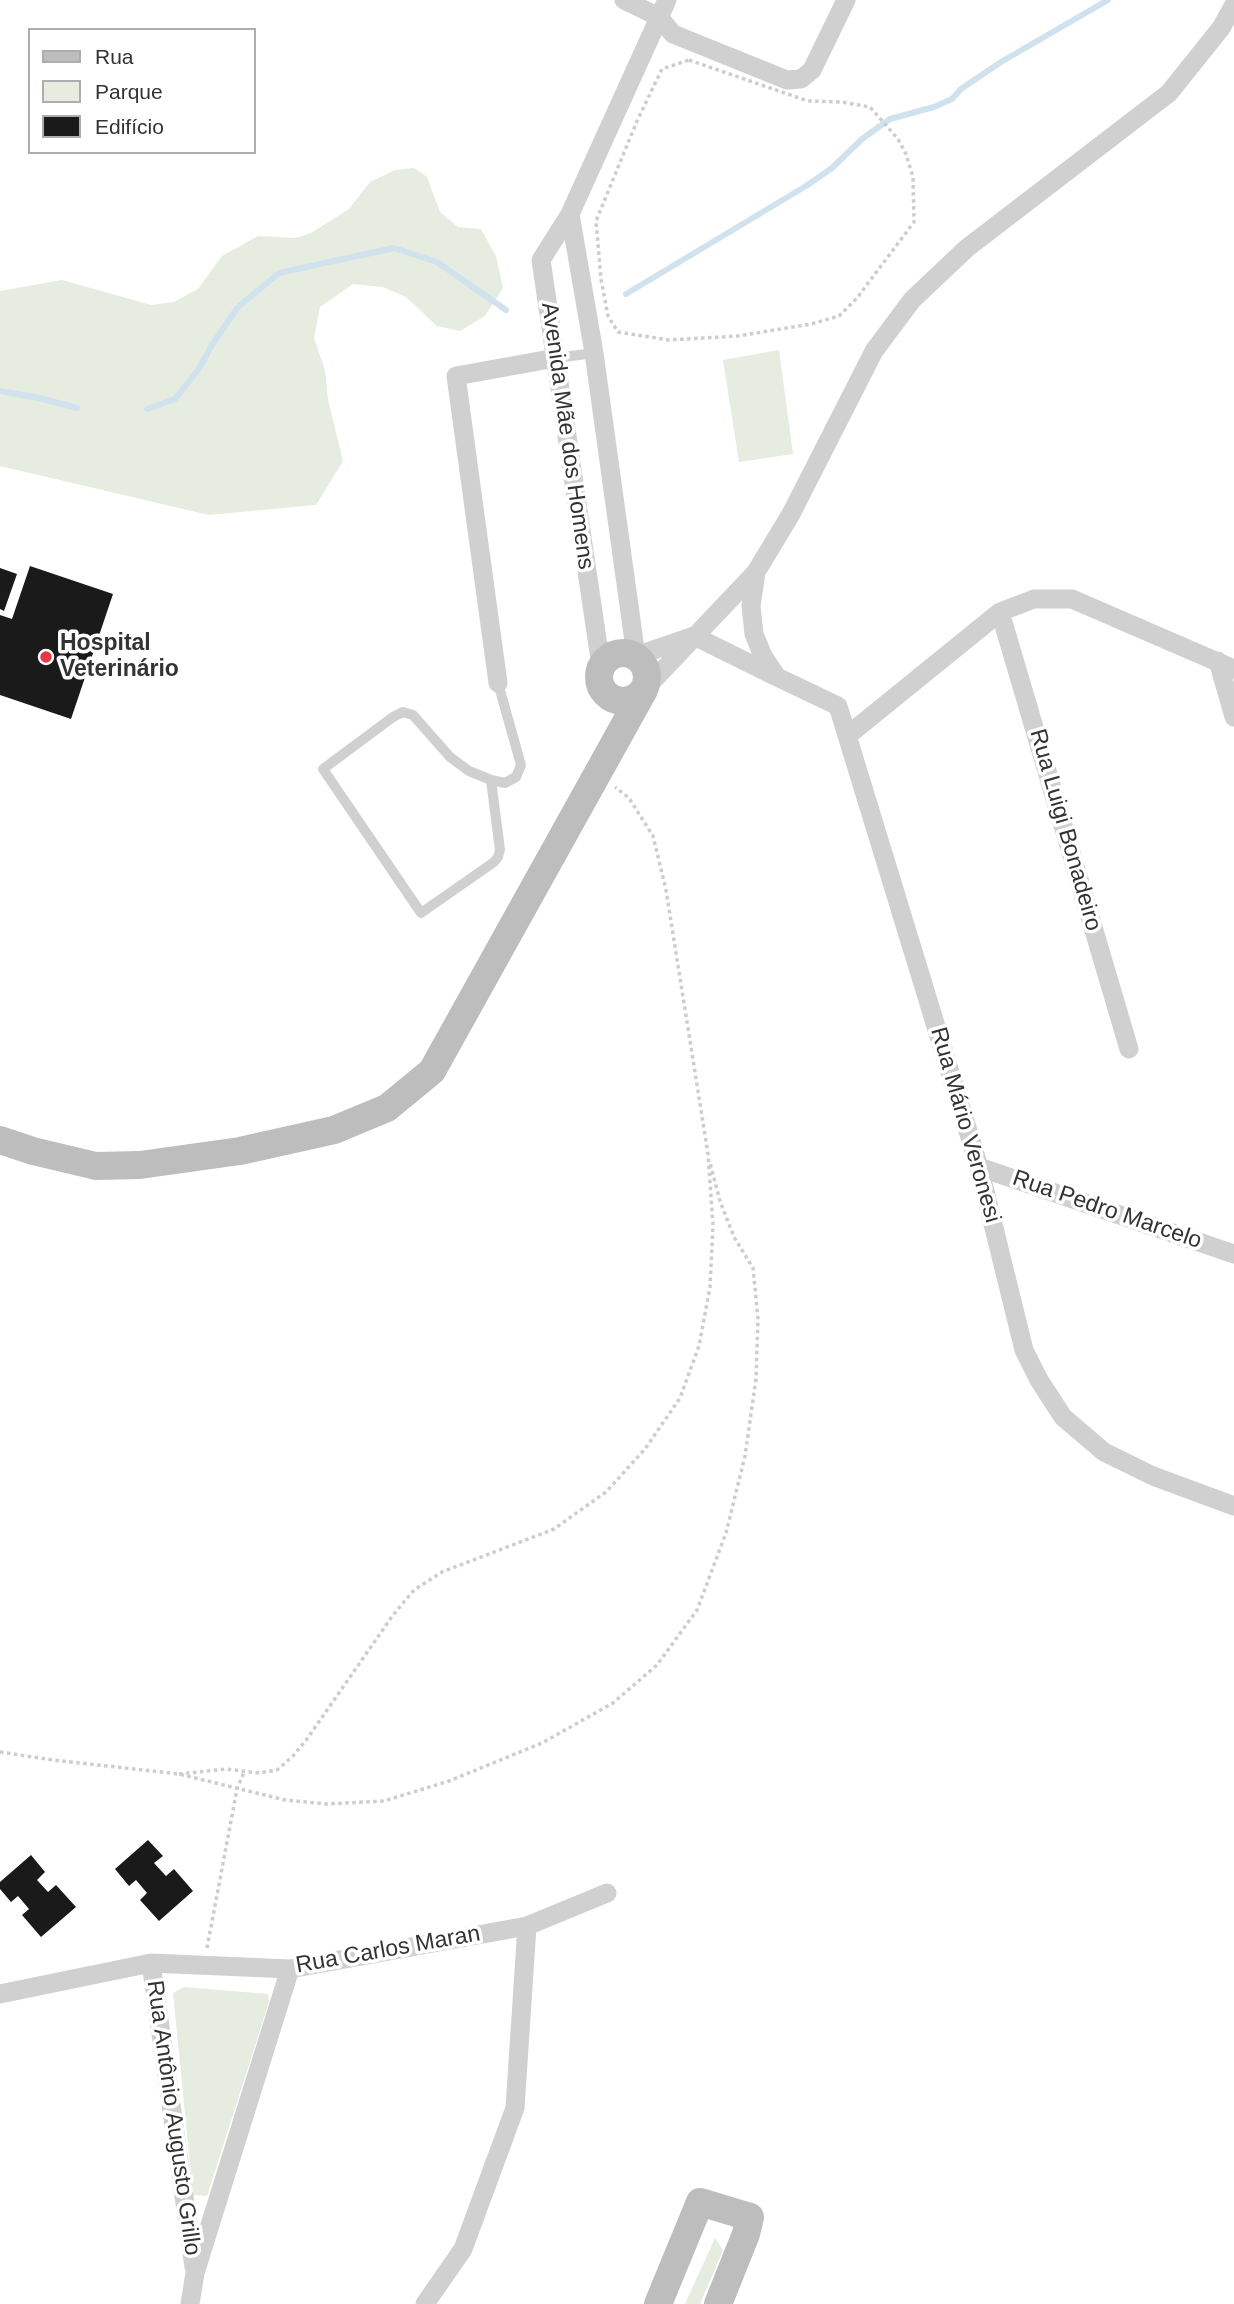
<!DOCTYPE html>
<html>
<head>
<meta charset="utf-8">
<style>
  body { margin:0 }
  #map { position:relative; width:1234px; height:2304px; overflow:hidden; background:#fff; font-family:Arial,sans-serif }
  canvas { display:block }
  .legend { position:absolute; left:28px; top:28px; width:228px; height:126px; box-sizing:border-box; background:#fff; border:2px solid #adadad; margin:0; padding:9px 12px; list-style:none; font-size:21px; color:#333 }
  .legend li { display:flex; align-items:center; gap:14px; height:35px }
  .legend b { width:35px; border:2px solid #adadad }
</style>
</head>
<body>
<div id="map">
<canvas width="1234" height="2304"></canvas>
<ul class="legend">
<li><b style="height:9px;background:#bdbdbd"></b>Rua</li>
<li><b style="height:19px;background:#e6ecdf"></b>Parque</li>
<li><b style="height:19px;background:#1a1a1a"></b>Edifício</li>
</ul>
</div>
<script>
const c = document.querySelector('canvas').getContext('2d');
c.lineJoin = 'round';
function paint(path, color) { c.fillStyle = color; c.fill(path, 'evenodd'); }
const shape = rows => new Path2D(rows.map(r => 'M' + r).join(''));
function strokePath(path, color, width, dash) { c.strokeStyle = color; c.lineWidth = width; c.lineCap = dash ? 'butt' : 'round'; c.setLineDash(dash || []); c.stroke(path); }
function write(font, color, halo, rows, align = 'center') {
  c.font = font + ' Arial,sans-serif'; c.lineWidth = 7; c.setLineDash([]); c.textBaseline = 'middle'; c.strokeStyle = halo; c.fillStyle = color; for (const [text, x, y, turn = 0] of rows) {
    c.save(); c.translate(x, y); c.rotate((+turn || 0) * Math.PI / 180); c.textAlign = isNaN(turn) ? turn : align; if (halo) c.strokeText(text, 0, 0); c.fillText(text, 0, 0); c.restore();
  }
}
const green = shape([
  [414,168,427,177,440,212,458,227,481,229,496,256,503,288,485,316,460,331,437,326,406,297,383,287,353,284,320,307,314,338,325,370,328,400,343,461,316,505,209,515,0,466,0,291,62,280,151,305,174,302,198,289,222,256,258,236,296,238,311,233,349,209,370,182,395,170],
  [779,350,793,454,739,462,723,360],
  [184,1987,268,1994,269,2002,207,2196,193,2195,173,1993],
  [715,2238,723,2250,700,2304,685,2304]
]);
const stream = shape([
  [626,294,806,186,832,168,862,139,890,119,934,107,952,99,961,89,1001,62,1108,0],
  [0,391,39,398,77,408],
  [147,409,175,399,198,370,212,345,238,307,279,273,394,248,437,262,506,310]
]);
const building = shape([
  [30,566,113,594,71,719,0,695,0,615,12,619],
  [0,568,17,574,4,611,0,609],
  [148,1840,163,1856,154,1863,166,1876,174,1869,193,1891,159,1921,140,1900,147,1893,136,1880,129,1886,115,1869],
  [31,1855,45,1872,37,1880,48,1892,56,1885,76,1907,41,1937,22,1915,29,1909,18,1896,11,1902,0,1889,0,1882]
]);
const path = shape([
  [689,60,808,101,842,102,870,107,898,139,906,154,913,177,914,222,857,298,839,316,811,324,738,336,669,340,618,332,608,316,601,279,596,221,637,121,662,69,689,60],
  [0,1752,53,1760,179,1774,285,1800,327,1804,384,1801,449,1781,542,1743,613,1703,657,1665,697,1610,726,1533,745,1456,756,1379,758,1319,753,1268,734,1237,720,1201,710,1163],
  [179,1774,226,1769,259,1773,277,1770,293,1756,307,1739,393,1615,414,1590,442,1572,554,1529,606,1492,645,1449,680,1398,699,1346,710,1287,713,1225,708,1154,666,890,653,836,629,798,615,787],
  [207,1948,237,1789,244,1772]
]);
const lane = shape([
  [556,358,594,353],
  [403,712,413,715,450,757,469,771,491,780,500,850,498,857,494,862,421,913,323,769,393,717,403,712],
  [491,780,505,783,516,777,521,765,498,683]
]);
const street = shape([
  [624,0,659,17,673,34,787,80,801,79,812,70,846,0],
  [570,214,667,0],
  [1000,612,1129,1049],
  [1218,661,1234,717],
  [601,666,541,260,570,214,594,353,636,656,694,636,777,677,763,656,754,634,751,606,756,572],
  [777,677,838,706,979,1167,1024,1350,1039,1380,1063,1417,1104,1452,1153,1476,1234,1506],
  [498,683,456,376,556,358],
  [644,690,756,572,791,514,874,351,912,300,967,248,1169,93,1221,28,1234,5],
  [847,736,1000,612,1034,599,1072,599,1234,669],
  [979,1167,1234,1254],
  [151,1963,194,2267],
  [0,1994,151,1963,290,1969,527,1926,607,1893],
  [190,2304,195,2273,290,1969],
  [425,2304,463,2249,515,2108,527,1926]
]);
const secondary = shape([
  '599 677a24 24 0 1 1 48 0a24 24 0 1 1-48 0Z',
  [0,1140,33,1151,96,1166,140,1165,240,1151,334,1130,387,1108,432,1071,644,690],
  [658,2304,700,2202,750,2217,746,2234,718,2304]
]);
const markers = [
  [46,657,7,"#e63946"]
];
const streetNames = [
  ["Avenida Mãe dos Homens",567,436,82],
  ["Rua Luigi Bonadeiro",1065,830,74],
  ["Rua Mário Veronesi",965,1125,74],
  ["Rua Pedro Marcelo",1107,1210,19],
  ["Rua Carlos Maran",388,1950,-10],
  ["Rua Antônio Augusto Grillo",173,2118,82]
];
const poiNames = [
  ["Hospital",60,644],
  ["Veterinário",60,670]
];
paint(green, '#e6ecdf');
strokePath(stream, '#cfe2ee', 6);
paint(building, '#1a1a1a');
strokePath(path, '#cdcdcd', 3.5, [3.5, 3.5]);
strokePath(lane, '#d0d0d0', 10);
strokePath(street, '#d0d0d0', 19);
strokePath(secondary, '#bdbdbd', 28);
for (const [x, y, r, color] of markers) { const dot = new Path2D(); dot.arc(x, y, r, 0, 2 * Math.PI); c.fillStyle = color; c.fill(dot); strokePath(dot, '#fff', 2.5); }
write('23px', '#333', '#fff', streetNames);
write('bold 23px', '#333', '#fff', poiNames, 'left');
</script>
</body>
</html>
